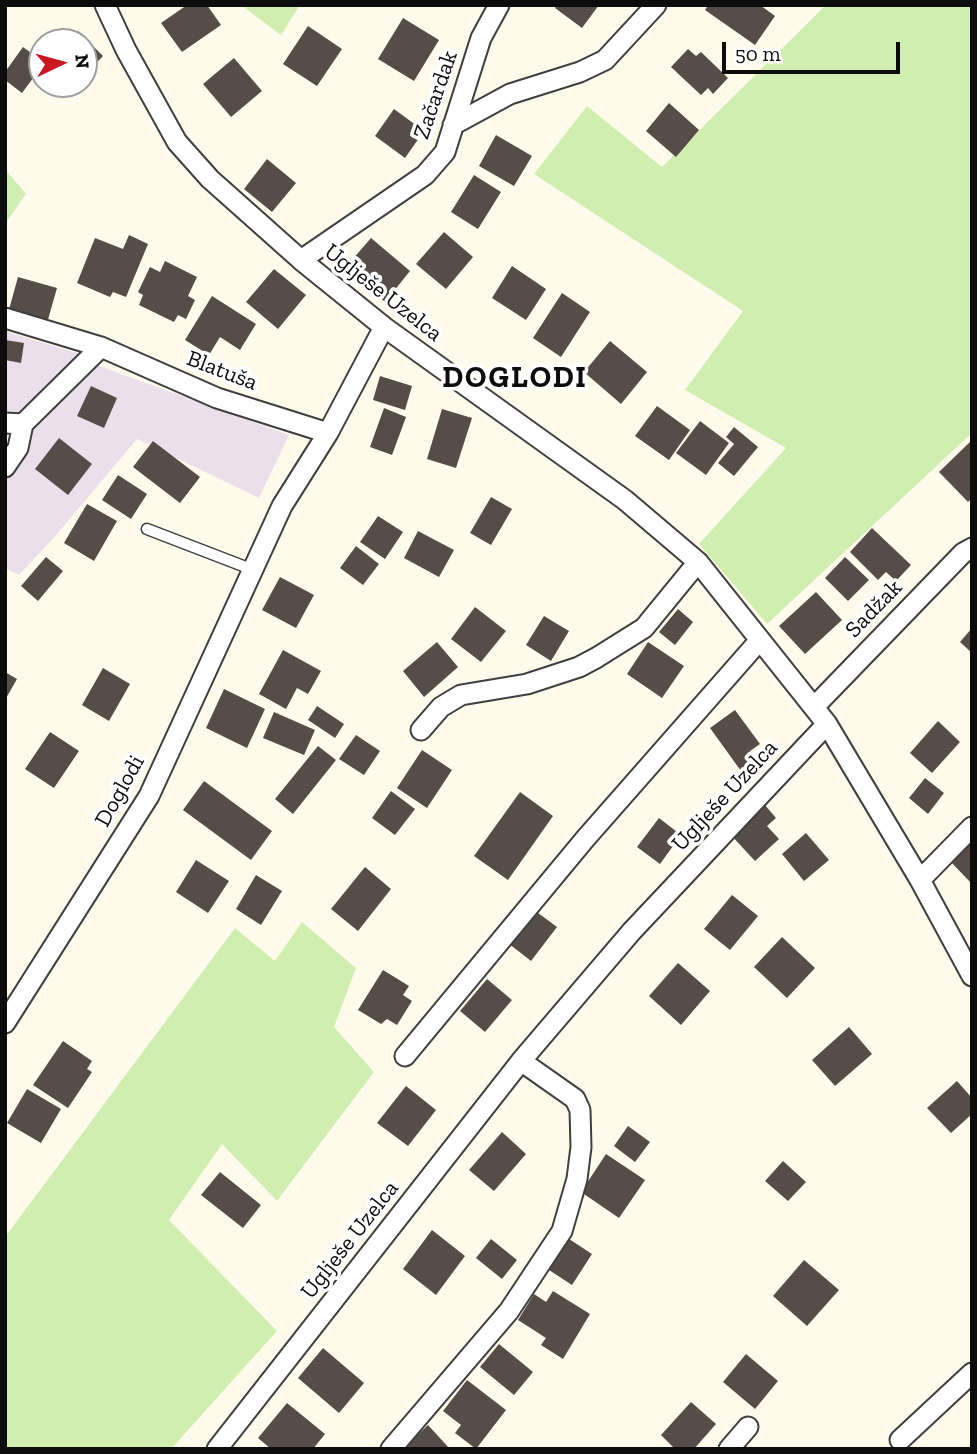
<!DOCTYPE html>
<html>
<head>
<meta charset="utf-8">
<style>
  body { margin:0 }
  #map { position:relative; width:977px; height:1454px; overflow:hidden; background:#fffbec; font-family:"Zilla Slab",serif }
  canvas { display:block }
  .frame { position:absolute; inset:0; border:7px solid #0c0c0c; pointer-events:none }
  .north { position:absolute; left:28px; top:28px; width:70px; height:70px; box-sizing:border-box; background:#fff; border:2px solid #9e9e9e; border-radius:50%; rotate:85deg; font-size:19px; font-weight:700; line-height:28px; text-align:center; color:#0c0c0c }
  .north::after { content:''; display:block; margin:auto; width:24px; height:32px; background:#ca1721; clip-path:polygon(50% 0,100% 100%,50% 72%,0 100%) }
  .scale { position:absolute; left:722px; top:42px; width:178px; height:32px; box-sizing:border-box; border:4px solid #0c0c0c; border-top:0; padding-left:9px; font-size:21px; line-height:24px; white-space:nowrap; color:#0c0c0c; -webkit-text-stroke:5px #fff; paint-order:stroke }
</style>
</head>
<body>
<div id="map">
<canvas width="977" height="1454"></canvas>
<div class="frame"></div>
<div class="north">N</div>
<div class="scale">50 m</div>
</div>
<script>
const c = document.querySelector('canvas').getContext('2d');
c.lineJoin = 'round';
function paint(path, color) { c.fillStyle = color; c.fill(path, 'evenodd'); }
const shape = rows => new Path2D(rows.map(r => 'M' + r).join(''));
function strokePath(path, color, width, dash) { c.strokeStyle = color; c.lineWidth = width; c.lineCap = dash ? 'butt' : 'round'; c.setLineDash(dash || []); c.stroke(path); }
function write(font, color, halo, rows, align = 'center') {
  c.font = font + ' "Zilla Slab",serif'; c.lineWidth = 7; c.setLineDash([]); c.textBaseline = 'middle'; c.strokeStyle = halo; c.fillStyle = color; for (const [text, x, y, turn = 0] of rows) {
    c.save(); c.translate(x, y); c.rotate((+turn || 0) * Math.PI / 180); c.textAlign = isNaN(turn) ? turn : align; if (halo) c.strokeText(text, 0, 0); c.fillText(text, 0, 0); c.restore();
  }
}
const industrial = shape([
  [5,331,83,355,20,419,5,419],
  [97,365,289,435,259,498,137,439,58,533,19,575,5,568,5,477,31,433]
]);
const green = shape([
  [241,5,300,5,281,35],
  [826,5,972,5,972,433,767,624,699,544,786,448,685,390,743,311,534,174,587,106,662,167],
  [5,169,26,194,5,224],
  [302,922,356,968,334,1027,374,1072,277,1201,222,1144,169,1220,277,1331,171,1449,5,1449,5,1237,235,928,275,961]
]);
const building = shape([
  [187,5,207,5,221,25,182,52,161,23],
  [557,5,599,5,582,28,555,8],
  [708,5,760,5,775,16,755,45,705,10],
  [403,18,439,40,414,81,378,59],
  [308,26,342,49,317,86,283,64],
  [78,31,103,56,84,76,84,42,67,42],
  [23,47,42,61,42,66,22,93,5,80,5,72],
  [688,49,696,56,701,52,728,78,713,94,708,88,701,95,671,67],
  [234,58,262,91,231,117,203,84],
  [669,103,699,130,676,157,646,131],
  [394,109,424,131,405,158,375,136],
  [496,135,532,156,514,186,479,166],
  [267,159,296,183,272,212,244,189],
  [474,175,501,192,478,229,451,212],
  [444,232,473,257,446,289,416,264],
  [129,235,148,244,126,297,113,292,110,297,77,283,95,238,123,249],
  [371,238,410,271,385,302,345,268],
  [165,261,197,277,188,296,195,300,186,319,178,315,174,322,139,305,143,295,138,292,150,267,160,272],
  [512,266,546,289,526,320,492,298],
  [274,269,306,295,278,329,246,302],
  [18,277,57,288,47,323,8,313],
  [562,293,590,312,561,357,533,338],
  [212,296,256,324,240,350,220,337,209,355,185,340],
  [5,340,24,343,21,363,5,360],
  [610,341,647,372,621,404,584,372],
  [380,376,412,386,405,410,373,400],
  [91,386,117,398,104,428,77,416],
  [657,406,690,430,669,460,635,436],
  [384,408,406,417,392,455,370,447],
  [442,409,472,418,456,468,427,459],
  [700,421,729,443,706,475,676,453],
  [734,427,758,447,734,476,718,463,734,444,726,437],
  [59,438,92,464,68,495,35,469],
  [972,440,972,498,968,502,939,472],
  [153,441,200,477,180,503,133,467],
  [118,475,147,494,131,519,102,500],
  [491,497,512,509,491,545,470,533],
  [87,504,117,521,94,561,64,543],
  [378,516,403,532,385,559,360,542],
  [872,528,911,565,896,581,886,572,878,580,850,552],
  [418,531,454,550,439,577,404,558],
  [356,546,379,564,363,585,340,568],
  [46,557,63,571,38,601,21,586],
  [845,557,869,580,848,601,825,578],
  [280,577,314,595,296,628,262,610],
  [816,592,842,620,805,654,779,626],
  [475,607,506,631,481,662,451,639],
  [678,609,693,622,675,645,659,632],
  [544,616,569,631,551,661,526,645],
  [972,628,972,653,960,642],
  [437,642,458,667,424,697,403,671],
  [648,642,684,666,662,698,627,674],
  [283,650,321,671,308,694,297,688,286,709,259,694],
  [103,668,130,684,109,721,82,705],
  [5,672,17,679,5,700],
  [224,689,265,709,247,748,206,728],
  [317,706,344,724,335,738,308,720],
  [735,710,760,744,750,751,757,760,741,771,710,728],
  [274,712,315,730,304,755,263,738],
  [938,721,960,742,932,773,910,753],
  [50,732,79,751,54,788,25,769],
  [356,735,380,751,364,775,339,759],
  [318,746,336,760,293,814,275,799],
  [422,750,452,770,427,808,397,788],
  [925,778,944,793,928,814,909,798],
  [204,781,272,831,251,860,183,810],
  [391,791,415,809,395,835,372,818],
  [520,792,553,816,508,880,474,856],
  [764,804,776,818,767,826,779,839,755,861,730,834],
  [659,818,681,835,660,864,637,847],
  [806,833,829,860,804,881,782,854],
  [972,836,972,884,948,859],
  [196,860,229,881,208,913,176,892],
  [365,867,391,889,358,931,331,909],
  [256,875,282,891,261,925,236,909],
  [732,895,758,916,730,950,704,929],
  [534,910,557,927,531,961,508,943],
  [782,937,815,968,787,998,754,967],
  [678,963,710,991,681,1025,649,996],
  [383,970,409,986,403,995,412,1001,397,1025,387,1019,381,1024,358,1010],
  [487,979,512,1000,485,1032,460,1011],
  [849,1027,872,1054,835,1086,812,1060],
  [63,1041,92,1061,87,1069,92,1072,68,1108,33,1085],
  [957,1081,972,1098,972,1114,951,1133,927,1108],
  [406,1086,436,1110,408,1146,377,1123],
  [27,1089,61,1109,41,1143,7,1123],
  [628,1126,650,1142,635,1162,614,1146],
  [502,1132,526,1154,494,1191,469,1170],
  [606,1154,645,1180,619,1218,581,1192],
  [783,1161,806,1182,788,1201,765,1181],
  [220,1172,261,1205,243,1228,201,1195],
  [432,1230,465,1256,436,1295,403,1269],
  [491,1239,517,1260,502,1279,476,1258],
  [569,1239,592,1254,572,1285,549,1270],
  [804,1260,839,1290,807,1326,773,1296],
  [553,1291,590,1314,563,1359,541,1345,546,1338,518,1320,534,1294,546,1302],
  [499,1344,533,1372,514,1395,480,1367],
  [323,1348,364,1383,339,1413,298,1378],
  [746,1354,778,1381,755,1409,723,1382],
  [467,1380,506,1410,476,1449,455,1433,461,1425,443,1411],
  [691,1402,716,1424,694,1449,675,1449,661,1435],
  [287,1403,325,1434,313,1449,271,1449,258,1438],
  [428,1425,450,1449,403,1449]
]);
const service = shape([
  [147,529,251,569]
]);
const minor = shape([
  [105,5,126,50,177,142,210,179,301,260,384,327,625,500,698,562,827,724,920,880,972,976],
  [453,125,510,94,580,72,605,60,656,5],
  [301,260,425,175,445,152,481,38,499,5],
  [5,318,101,347],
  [5,423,23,424,101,347,217,398,328,433],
  [5,467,18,448,23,424],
  [814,707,963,553,972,548],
  [421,730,441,707,461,695,527,684,579,667,596,658,644,628,698,562],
  [920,880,972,827],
  [5,1023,149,796,282,506,328,433,384,327],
  [405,1056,585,839,759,641],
  [900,1440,972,1373],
  [217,1449,521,1061,632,931,827,724],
  [391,1449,509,1311,562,1231,577,1179,581,1147,580,1110,575,1099,521,1061],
  [729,1449,748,1427]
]);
const streetNames = [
  ["Začardak",436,95,-71],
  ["Uglješe Uzelca",383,293,38],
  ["Blatuša",222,371,21],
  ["Sadžak",874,609,-46],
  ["Doglodi",120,791,-61],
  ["Uglješe Uzelca",725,796,-47],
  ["Uglješe Uzelca",350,1240,-52]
];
const districtNames = [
  ["DOGLODI",515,378]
];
paint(industrial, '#ebdfec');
paint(green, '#d1eeb1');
paint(building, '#564d48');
strokePath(service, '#3f3f3f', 13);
strokePath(minor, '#3f3f3f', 23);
strokePath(service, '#fff', 10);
strokePath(minor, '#fff', 19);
write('23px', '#0c0c0c', '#fff', streetNames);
c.letterSpacing = '2px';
write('bold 30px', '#0c0c0c', '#fff', districtNames);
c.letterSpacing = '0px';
</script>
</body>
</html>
